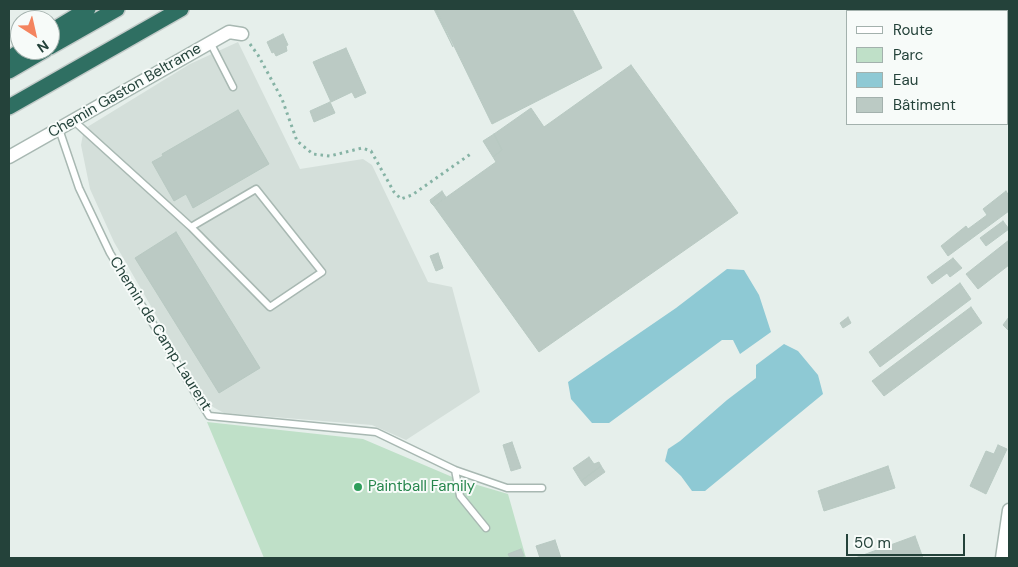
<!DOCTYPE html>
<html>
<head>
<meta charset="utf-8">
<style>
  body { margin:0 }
  #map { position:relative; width:1018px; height:567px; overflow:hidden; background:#e6efeb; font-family:"DM Sans",sans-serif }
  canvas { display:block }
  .frame { position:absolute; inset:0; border:10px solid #24423a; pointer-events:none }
  .legend { position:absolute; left:846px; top:10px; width:162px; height:115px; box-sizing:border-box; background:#f7fbf9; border:1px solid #a3b1ad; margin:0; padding:6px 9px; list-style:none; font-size:15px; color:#24423a }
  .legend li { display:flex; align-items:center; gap:10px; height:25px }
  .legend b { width:25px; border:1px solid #a3b1ad }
  .north { position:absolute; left:10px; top:10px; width:50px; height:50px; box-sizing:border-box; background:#f7fbf9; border:1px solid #a3b1ad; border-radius:50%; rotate:145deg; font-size:14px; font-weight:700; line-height:20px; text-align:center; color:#24423a }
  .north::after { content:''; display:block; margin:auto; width:18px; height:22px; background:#f4845f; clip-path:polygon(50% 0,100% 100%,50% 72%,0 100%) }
  .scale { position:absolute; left:846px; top:534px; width:119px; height:22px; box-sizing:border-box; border:2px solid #24423a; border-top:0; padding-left:6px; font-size:15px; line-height:18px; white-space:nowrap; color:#24423a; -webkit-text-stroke:4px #f7fbf9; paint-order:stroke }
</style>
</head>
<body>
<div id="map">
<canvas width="1018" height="567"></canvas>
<div class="frame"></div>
<ul class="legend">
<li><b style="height:6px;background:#fff"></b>Route</li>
<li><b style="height:14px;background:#bfe0c8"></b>Parc</li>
<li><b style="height:14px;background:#8ec9d4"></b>Eau</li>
<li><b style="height:14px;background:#bbcac4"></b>Bâtiment</li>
</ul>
<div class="north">N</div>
<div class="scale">50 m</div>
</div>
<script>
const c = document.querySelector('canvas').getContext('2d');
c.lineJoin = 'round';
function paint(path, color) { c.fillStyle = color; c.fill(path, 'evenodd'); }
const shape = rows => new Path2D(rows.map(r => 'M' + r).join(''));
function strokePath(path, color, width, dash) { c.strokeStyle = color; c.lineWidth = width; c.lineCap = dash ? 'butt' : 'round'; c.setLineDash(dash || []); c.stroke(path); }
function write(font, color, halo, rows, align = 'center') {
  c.font = font + ' "DM Sans",sans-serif'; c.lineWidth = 4; c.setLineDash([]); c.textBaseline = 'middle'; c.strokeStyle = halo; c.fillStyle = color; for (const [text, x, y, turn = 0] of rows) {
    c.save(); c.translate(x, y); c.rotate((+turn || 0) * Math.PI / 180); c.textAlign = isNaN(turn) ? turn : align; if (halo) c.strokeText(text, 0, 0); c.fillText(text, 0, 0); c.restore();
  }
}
const built = shape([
  [238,42,300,169,363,159,372,165,428,282,452,287,480,392,406,440,372,425,224,413,213,407,202,395,114,242,90,189,81,145,84,129,190,64]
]);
const green = shape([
  [207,422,363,439,457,479,508,494,526,558,264,558]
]);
const water = shape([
  [727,269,744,270,759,295,771,332,740,354,733,340,722,340,609,423,592,423,571,399,568,382,676,308],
  [784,344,798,351,818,375,823,394,705,491,692,491,681,476,665,461,668,449,680,441,727,400,756,378,756,365]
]);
const building = shape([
  [434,9,436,9,453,47,434,9],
  [436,9,572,9,602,68,492,124,436,9],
  [283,34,288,45,286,46,287,51,276,56,274,52,272,53,267,42,283,34],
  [346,48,366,93,355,98,352,92,331,102,313,62,346,48],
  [631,65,738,213,539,352,434,206,496,162,493,157,502,150,494,134,531,108,544,127,631,65],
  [330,102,335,113,314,122,310,111,330,102],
  [238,110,269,164,193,208,186,194,174,201,152,162,163,156,162,154,238,110],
  [494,134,502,150,493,157,483,141,494,134],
  [442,191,443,193,431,203,430,200,442,191],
  [1006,191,1009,196,1009,211,948,256,941,246,966,226,968,229,987,215,983,209,1006,191],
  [443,193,446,197,434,206,431,203,443,193],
  [1003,221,1009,229,986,246,980,238,1003,221],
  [176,232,260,368,219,393,135,258,176,232],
  [1009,240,1009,265,978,289,966,274,1009,240],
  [438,253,443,268,436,271,430,256,438,253],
  [953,258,962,268,950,277,947,273,932,284,927,277,953,258],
  [960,283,971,299,880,367,869,352,960,283],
  [971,307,982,323,884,396,872,381,971,307],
  [848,317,851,323,843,328,840,323,848,317],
  [1009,317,1009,331,1003,325,1009,317],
  [512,442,521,468,511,471,503,445,512,442],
  [998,445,1007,449,986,494,970,486,986,451,994,454,998,445],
  [589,457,594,464,599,462,601,466,581,481,573,468,589,457],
  [601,466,605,472,585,486,581,481,601,466],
  [888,466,895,488,824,511,818,491,888,466],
  [915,536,923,558,855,558,915,536],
  [555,540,561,558,540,558,536,546,555,540],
  [521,549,524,556,510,558,508,554,521,549]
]);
const path = shape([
  [250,44,258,55,282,99,297,141,313,154,330,156,362,148,371,151,394,192,401,199,412,195,472,153]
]);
const lane = shape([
  [210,42,233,87],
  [74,121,191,227,270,307,322,272,256,189,191,227],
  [59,129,79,188,110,253,209,416,376,432,455,470,507,488,542,488],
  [455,470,460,496,486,528]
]);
const street = shape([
  [9,157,229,32,242,34],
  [1002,558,1009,510]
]);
const highway = shape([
  [50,32,88,9],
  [50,47,117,9],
  [9,59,22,50],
  [9,71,45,50],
  [9,107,181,9]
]);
const markers = [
  [358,487,5,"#2e9e5b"]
];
const streetNames = [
  ["Chemin Gaston Beltrame",125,91,-30],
  ["Chemin de Camp Laurent",160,334,58]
];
const leisureNames = [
  ["Paintball Family",368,487]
];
paint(built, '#d4dfda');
paint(green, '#bfe0c8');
paint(water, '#8ec9d4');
paint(building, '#bbcac4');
strokePath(building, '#b8c9c2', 1);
strokePath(lane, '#a8b8b2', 9);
strokePath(street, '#a8b8b2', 15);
strokePath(highway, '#c2cac8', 18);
strokePath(path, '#86b3a5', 3, [2.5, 4]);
strokePath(lane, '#fff', 6);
strokePath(street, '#fff', 12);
strokePath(highway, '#2f6f62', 15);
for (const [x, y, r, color] of markers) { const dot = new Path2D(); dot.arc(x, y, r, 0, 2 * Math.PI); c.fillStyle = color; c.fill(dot); strokePath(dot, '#f7fbf9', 2); }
write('15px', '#24423a', '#f7fbf9', streetNames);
write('15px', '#27864d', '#f7fbf9', leisureNames, 'left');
</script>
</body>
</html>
